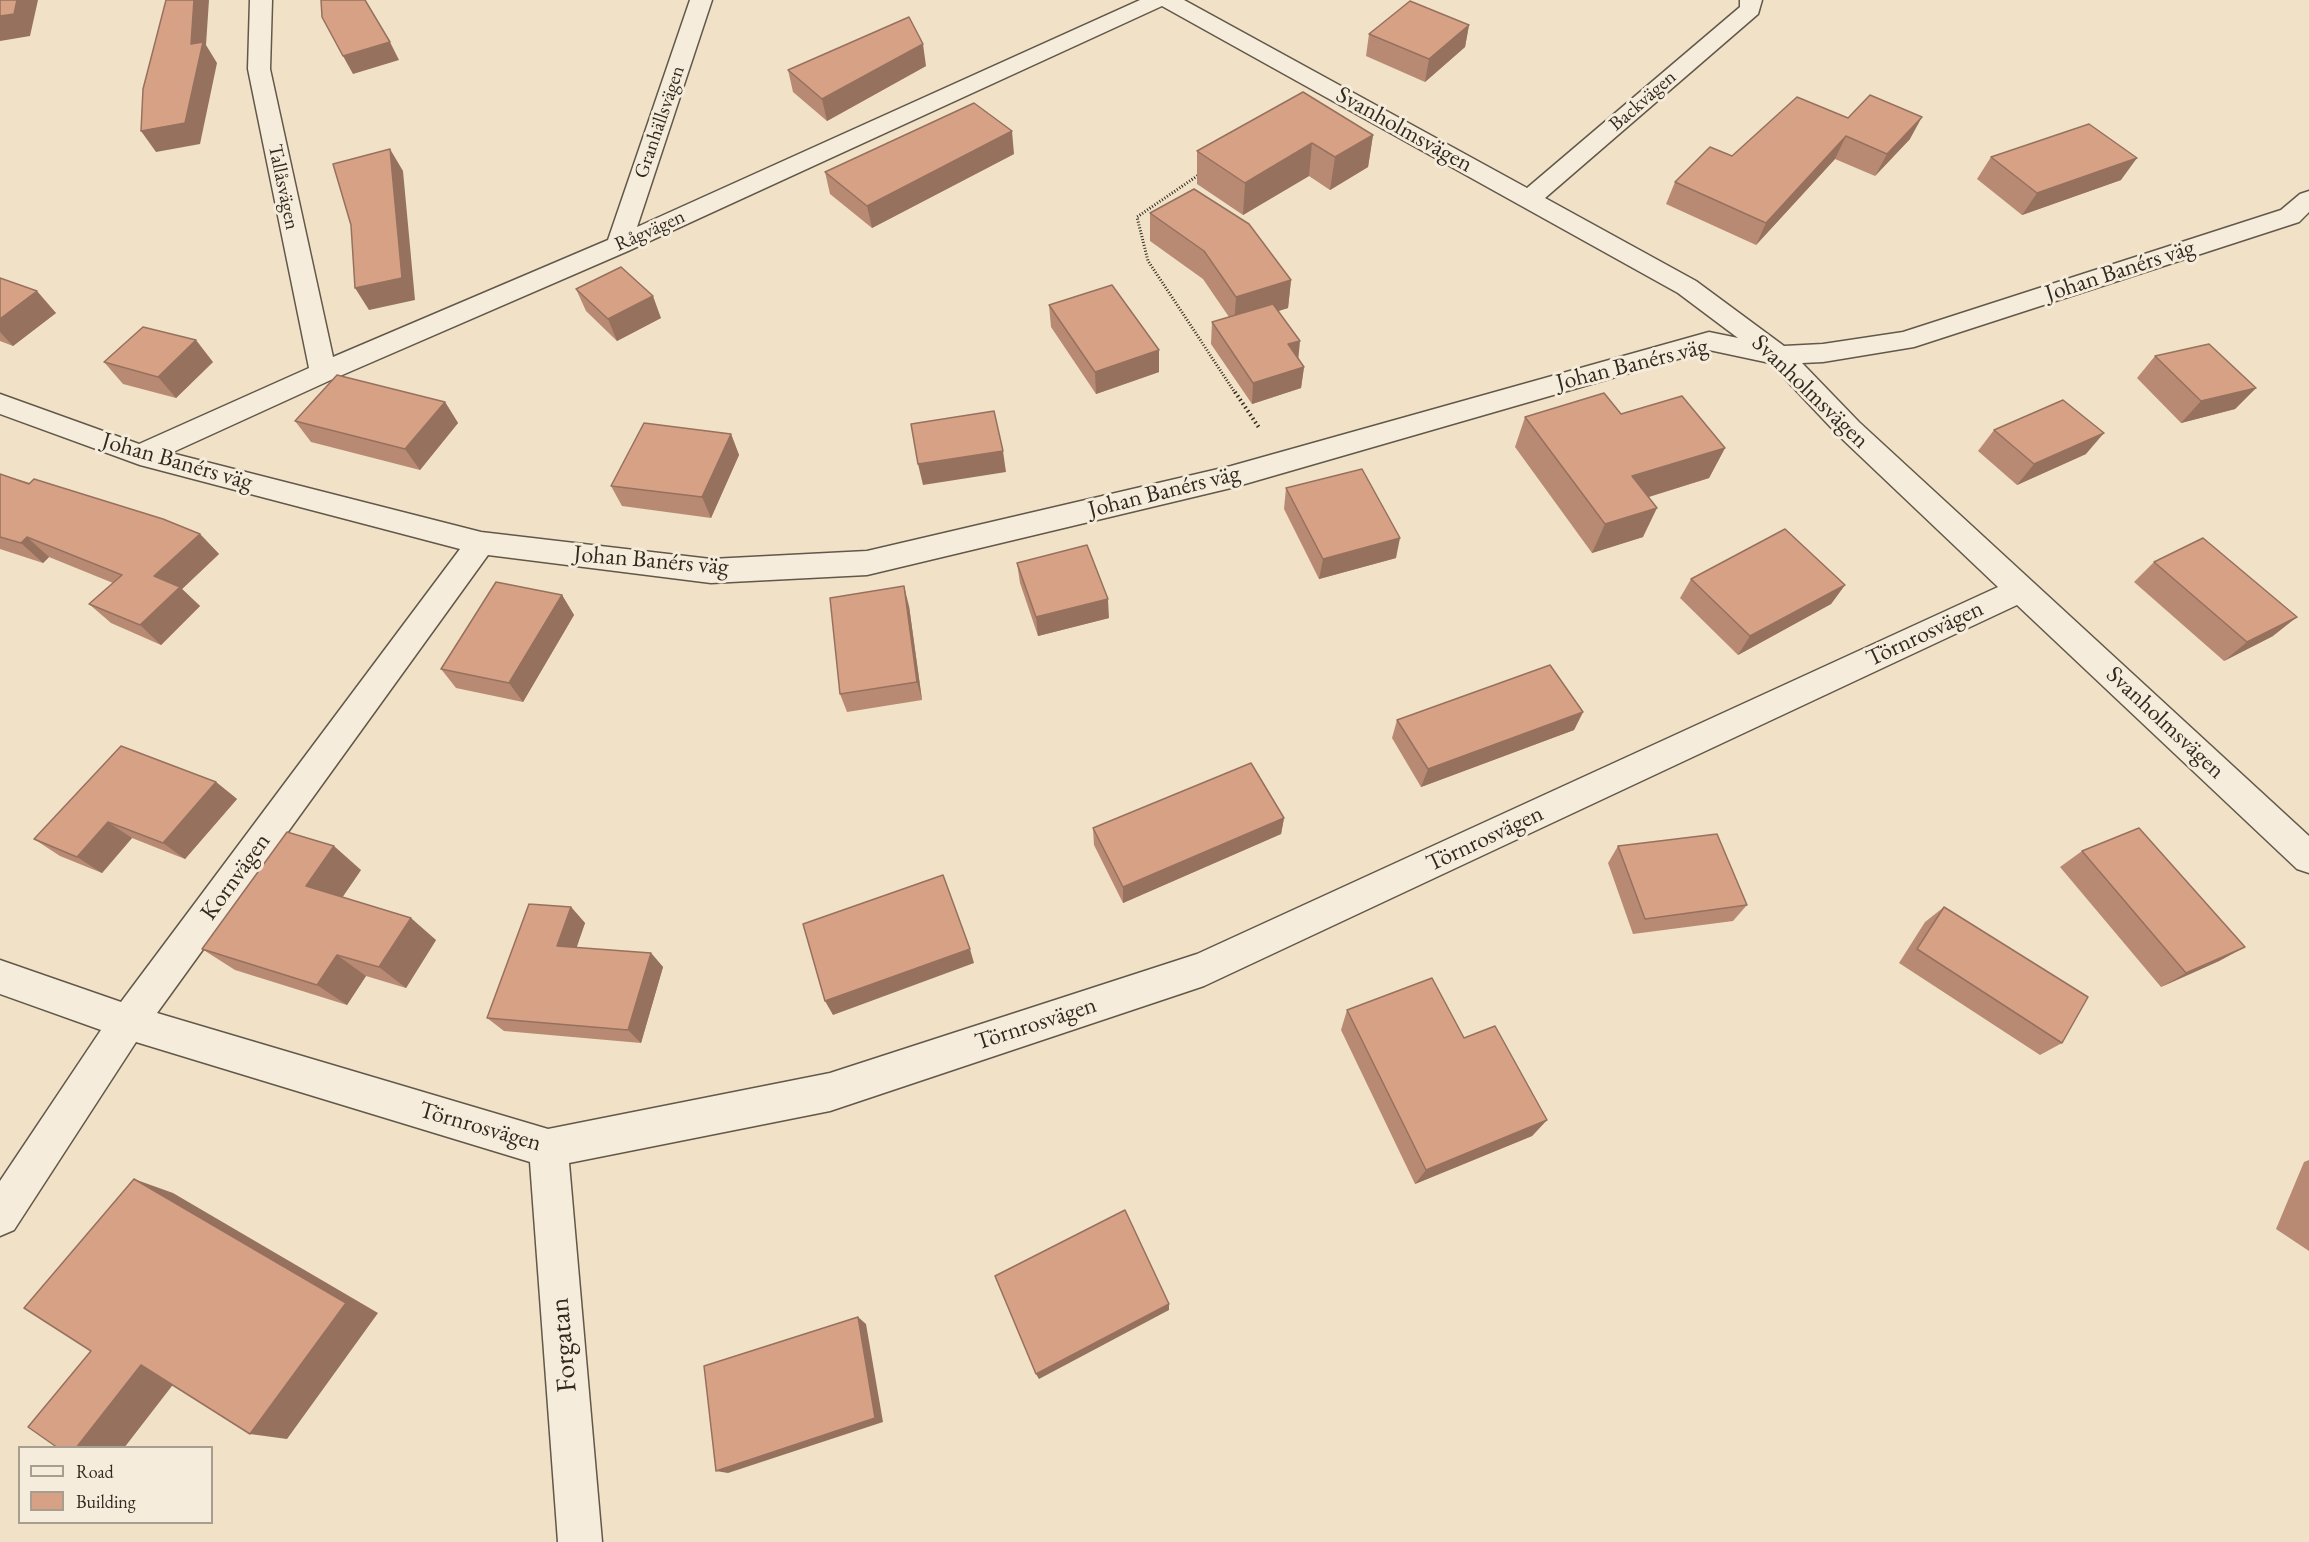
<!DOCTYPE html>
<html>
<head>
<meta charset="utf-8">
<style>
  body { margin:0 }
  #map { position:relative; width:2309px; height:1542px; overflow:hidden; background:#f0e1c7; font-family:"EB Garamond",serif }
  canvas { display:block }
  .legend { position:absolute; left:18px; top:1446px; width:195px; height:78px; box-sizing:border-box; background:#f5ecdb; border:2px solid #a79e90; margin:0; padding:8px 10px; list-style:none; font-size:18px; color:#322a20 }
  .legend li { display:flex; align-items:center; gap:12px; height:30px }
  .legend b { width:30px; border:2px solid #a79e90 }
</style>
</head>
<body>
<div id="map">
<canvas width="2309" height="1542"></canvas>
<ul class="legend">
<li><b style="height:8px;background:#f5ecdb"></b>Road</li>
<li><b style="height:16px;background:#d7a186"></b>Building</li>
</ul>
</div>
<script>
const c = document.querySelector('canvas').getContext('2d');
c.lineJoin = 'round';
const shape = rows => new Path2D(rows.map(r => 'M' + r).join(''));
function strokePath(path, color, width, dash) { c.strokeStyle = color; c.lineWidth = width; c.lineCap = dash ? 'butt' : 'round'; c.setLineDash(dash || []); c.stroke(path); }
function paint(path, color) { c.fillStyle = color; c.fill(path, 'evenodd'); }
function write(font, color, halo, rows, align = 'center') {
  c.font = font + ' "EB Garamond",serif'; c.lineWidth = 6; c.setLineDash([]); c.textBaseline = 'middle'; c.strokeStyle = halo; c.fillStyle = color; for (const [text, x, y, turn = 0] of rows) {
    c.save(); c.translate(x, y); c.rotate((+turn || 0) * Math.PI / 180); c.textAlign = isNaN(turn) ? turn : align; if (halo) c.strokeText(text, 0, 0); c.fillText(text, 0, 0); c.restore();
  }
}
const pathFar1 = shape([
  [1200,174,1137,217,1148,261,1236,394]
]);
const path = shape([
  [1235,392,1260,429]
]);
const minor = shape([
  [250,0,272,0,270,69,333,357,608,240,690,0,712,0,637,227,1140,0,1184,0,1527,188,1740,7,1740,0,1762,0,1758,14,1545,198,1696,281,1784,346,1823,344,1903,332,2281,210,2300,194,2309,191,2309,212,2299,222,1914,347,1823,362,1802,363,1859,422,2309,836,2309,873,2297,869,2017,605,1204,986,830,1111,569,1163,602,1542,558,1542,530,1162,136,1042,14,1230,0,1236,0,1181,101,1030,0,994,0,960,121,1002,460,549,140,465,0,414,0,394,139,444,309,368,248,69,250,0],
  [1162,6,1678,293,1738,338,1709,332,1231,466,867,551,711,559,481,532,171,453,333,379,628,251,1162,6],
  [1709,350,1770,363,1839,436,1998,587,1197,954,830,1073,548,1129,157,1013,488,555,711,583,867,575,1231,488,1709,350]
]);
const wall = shape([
  [1469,25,1465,47,1425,82,1366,56,1369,34],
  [926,66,827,121,793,92,788,70],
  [1848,118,1910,139,1875,176,1835,159,1756,245,1666,204,1675,182,1732,156],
  [1373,135,1368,167,1330,190,1309,176,1243,215,1197,184,1197,151],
  [1014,154,872,228,830,194,825,172],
  [1991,157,2121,180,2022,215,1977,179],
  [1150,213,1291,280,1288,308,1278,311,1298,359,1304,367,1301,388,1252,404,1211,344,1212,322,1229,317,1203,279,1150,241],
  [0,278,56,313,13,346,0,341],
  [576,289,661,318,617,341,586,311],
  [1049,305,1159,372,1096,394,1051,327],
  [2155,356,2256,388,2235,409,2181,423,2137,378],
  [104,362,213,362,176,398,123,384],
  [445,402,458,423,420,470,311,442,295,421],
  [1621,414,1725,448,1709,478,1649,497,1643,537,1592,553,1515,447,1525,417],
  [1994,430,2086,454,2017,485,1978,451],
  [731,434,739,455,711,518,622,506,611,486],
  [0,474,200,534,219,554,182,589,200,606,161,645,111,623,89,604,113,583,49,557,43,563,0,549],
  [1286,488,1396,558,1319,579,1284,509],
  [2154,562,2273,636,2224,661,2134,582],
  [1017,563,1109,618,1038,636,1020,583],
  [1691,579,1845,585,1831,604,1738,655,1680,598],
  [562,595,574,615,523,702,456,688,441,669],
  [909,606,922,700,847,712,840,694],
  [1583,712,1574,730,1421,787,1392,738,1397,720],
  [216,782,237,799,185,859,132,838,102,873,60,856,34,839],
  [1284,818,1281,834,1123,903,1094,845,1093,828],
  [1618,846,1747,905,1733,921,1633,934,1608,863],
  [2082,851,2245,947,2219,961,2161,987,2060,867],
  [361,870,342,898,436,940,406,988,366,976,347,1005,235,970,202,949],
  [571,907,585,923,576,948,651,953,663,967,641,1043,504,1031,487,1018],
  [1944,907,2062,1043,2040,1055,1899,963,1925,922],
  [1347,1010,1464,1038,1547,1120,1532,1136,1415,1184,1341,1030],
  [2309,1160,2309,1251,2276,1229,2304,1162]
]);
const shadedWall = shape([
  [17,0,38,0,30,36,0,41,0,16],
  [194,0,209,0,206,45,217,63,200,144,156,152,141,131,191,44],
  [1469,25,1465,47,1425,82,1429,59],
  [390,42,399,60,353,74,343,56],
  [923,44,926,66,827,121,822,99],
  [1922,117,1910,139,1875,176,1887,154],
  [1012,131,1014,154,872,228,867,206],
  [1373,135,1368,167,1330,190,1335,157],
  [1846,136,1835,159,1756,245,1766,223],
  [1312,143,1309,176,1243,215,1245,183],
  [390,149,403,171,415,300,369,310,355,288],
  [2137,158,2121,180,2022,215,2037,193],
  [1291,280,1288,308,1234,325,1236,297],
  [37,291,56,313,13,346,0,332,0,319],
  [653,296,661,318,617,341,608,319],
  [196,340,213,362,176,398,158,377],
  [1300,341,1298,362,1288,344],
  [1159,350,1159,372,1096,394,1095,372],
  [1304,367,1301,388,1252,404,1253,383],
  [2256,388,2235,409,2181,423,2201,401],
  [445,402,458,423,420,470,405,449],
  [2104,433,2086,454,2017,485,2034,464],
  [731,434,739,455,711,518,702,497],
  [1725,448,1709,478,1619,506,1632,476],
  [1003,451,1006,472,923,485,918,464],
  [1657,508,1643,537,1592,553,1605,524],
  [200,534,219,554,182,589,200,606,161,645,140,625,154,576],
  [27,537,49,557,43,563,21,543],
  [1400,538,1396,558,1319,579,1323,559],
  [1845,585,1831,604,1738,655,1750,636],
  [904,586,909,606,922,700,917,682],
  [562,595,574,615,523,702,509,683],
  [1108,599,1109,618,1038,636,1036,617],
  [2297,617,2273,636,2224,661,2247,642],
  [1583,712,1574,730,1421,787,1428,769],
  [216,782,237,799,185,859,163,843],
  [1284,818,1281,834,1123,903,1123,887],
  [108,822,132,838,102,873,77,857],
  [334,846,361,870,334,909,306,886],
  [571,907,585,923,572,961,557,946],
  [411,918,436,940,406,988,379,967],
  [2245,947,2219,961,2161,987,2186,973],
  [970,949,974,963,833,1015,825,1001],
  [651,953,663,967,641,1043,628,1030],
  [337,955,366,976,347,1005,317,985],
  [1547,1120,1532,1136,1415,1184,1426,1170],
  [134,1179,173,1193,378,1313,287,1439,250,1434],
  [1169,1304,1169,1310,1039,1379,1036,1374],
  [858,1317,866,1324,883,1422,728,1473,716,1471],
  [141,1365,182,1373,124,1448,76,1448]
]);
const building = shape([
  [0,0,17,0,14,14,0,16,0,0],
  [166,0,194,0,191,44,203,42,185,123,141,131,143,89,166,0],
  [321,0,365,0,390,42,343,56,322,17,321,0],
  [1410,1,1469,25,1429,59,1369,34,1410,1],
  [909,17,923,44,822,99,788,70,909,17],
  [1303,92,1373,135,1335,157,1312,143,1245,183,1197,151,1303,92],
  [1870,95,1922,117,1887,154,1846,136,1766,223,1675,182,1710,147,1732,156,1797,97,1848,118,1870,95],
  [974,103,1012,131,867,206,825,172,974,103],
  [2089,124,2137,158,2037,193,1991,157,2089,124],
  [390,149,402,278,355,288,351,225,333,164,390,149],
  [1194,189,1249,224,1291,280,1236,297,1204,251,1150,213,1194,189],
  [621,267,653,296,608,319,576,289,621,267],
  [0,278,37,291,0,319,0,278],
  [1112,285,1159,350,1095,372,1049,305,1112,285],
  [1273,304,1300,341,1288,344,1304,367,1253,383,1212,322,1273,304],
  [143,327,196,340,158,377,104,362,143,327],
  [2209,344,2256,388,2201,401,2155,356,2209,344],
  [337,375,445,402,405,449,295,421,337,375],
  [1604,393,1621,414,1682,396,1725,448,1632,476,1657,508,1605,524,1525,417,1604,393],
  [2063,400,2104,433,2034,464,1994,430,2063,400],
  [994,411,1003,451,918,464,911,424,994,411],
  [644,423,731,434,702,497,611,486,644,423],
  [1362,469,1400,538,1323,559,1286,488,1362,469],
  [0,474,29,484,34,479,163,519,200,534,154,576,180,587,140,625,89,604,122,575,27,537,21,543,0,537,0,474],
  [1785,529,1845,585,1750,636,1691,579,1785,529],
  [2203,538,2297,617,2247,642,2154,562,2203,538],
  [1087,545,1108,599,1036,617,1017,563,1087,545],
  [496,582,562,595,509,683,441,669,496,582],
  [904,586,917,682,840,694,830,598,904,586],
  [1550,665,1583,712,1428,769,1397,720,1550,665],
  [121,746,216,782,163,843,108,822,77,857,34,839,121,746],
  [1251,763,1284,818,1123,887,1093,828,1251,763],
  [2139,828,2245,947,2186,973,2082,851,2139,828],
  [287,832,334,846,306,886,411,918,379,967,337,955,317,985,202,949,287,832],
  [1717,834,1747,905,1645,919,1618,846,1717,834],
  [943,875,970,949,825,1001,803,924,943,875],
  [529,904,571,907,557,946,651,953,628,1030,487,1018,529,904],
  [1944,907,2088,997,2062,1043,1917,949,1944,907],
  [1432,978,1464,1038,1495,1026,1547,1120,1426,1170,1347,1010,1432,978],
  [134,1179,346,1303,250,1434,141,1365,76,1448,58,1448,28,1427,91,1351,24,1308,134,1179],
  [1125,1210,1169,1304,1036,1374,995,1276,1125,1210],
  [858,1317,875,1418,716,1471,704,1366,858,1317]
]);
const farStreetnames = [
  ["Backvägen",1643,101,-41],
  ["Granhällsvägen",660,122,-71],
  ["Tallåsvägen",283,187,78],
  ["Rågvägen",650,231,-24]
];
const streetNames = [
  ["Svanholmsvägen",1404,130,29],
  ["Johan Banérs väg",2120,271,-18],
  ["Johan Banérs väg",1632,365,-14],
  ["Svanholmsvägen",1810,392,44],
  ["Johan Banérs väg",177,462,16],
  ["Johan Banérs väg",1164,492,-14],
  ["Johan Banérs väg",651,561,5],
  ["Törnrosvägen",1925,634,-25],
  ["Svanholmsvägen",2165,723,43],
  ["Törnrosvägen",1485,839,-25],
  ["Kornvägen",236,877,-54],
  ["Törnrosvägen",1036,1024,-18],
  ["Törnrosvägen",480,1127,16]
];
const nearStreetnames = [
  ["Forgatan",564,1345,-95]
];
strokePath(minor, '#62584a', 3);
strokePath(pathFar1, '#322a20', 3, [1, 2]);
strokePath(path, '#322a20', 4, [1.5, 3]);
paint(minor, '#f5ecdb');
paint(wall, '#b98a73');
paint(shadedWall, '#96715e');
paint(building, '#d7a186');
strokePath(building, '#96715e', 1.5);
write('20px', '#322a20', '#f5ecdb', farStreetnames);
write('24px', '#322a20', '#f5ecdb', streetNames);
write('28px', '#322a20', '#f5ecdb', nearStreetnames);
</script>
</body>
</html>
